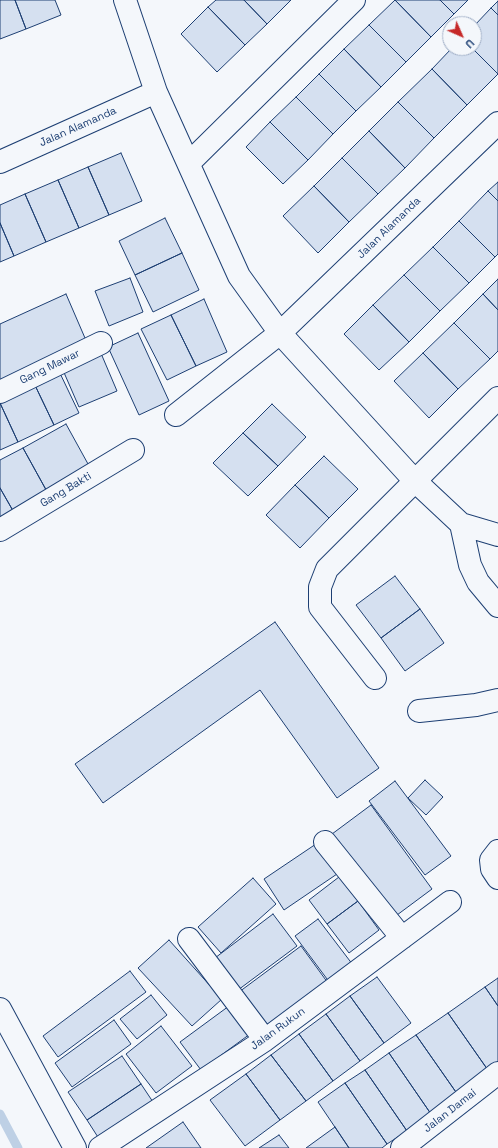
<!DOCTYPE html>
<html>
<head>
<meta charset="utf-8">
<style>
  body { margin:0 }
  #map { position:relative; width:498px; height:1148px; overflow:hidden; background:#f4f7fb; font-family:"Space Grotesk",sans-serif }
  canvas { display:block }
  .north { position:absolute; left:442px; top:16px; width:40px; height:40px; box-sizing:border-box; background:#f4f7fb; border:1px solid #9eadc5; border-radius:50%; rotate:135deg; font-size:11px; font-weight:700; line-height:16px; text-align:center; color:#1d3f73 }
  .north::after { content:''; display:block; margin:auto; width:14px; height:18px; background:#c62828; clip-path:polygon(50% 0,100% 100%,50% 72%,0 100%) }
</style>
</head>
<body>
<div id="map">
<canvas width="498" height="1148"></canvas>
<div class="north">U</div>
</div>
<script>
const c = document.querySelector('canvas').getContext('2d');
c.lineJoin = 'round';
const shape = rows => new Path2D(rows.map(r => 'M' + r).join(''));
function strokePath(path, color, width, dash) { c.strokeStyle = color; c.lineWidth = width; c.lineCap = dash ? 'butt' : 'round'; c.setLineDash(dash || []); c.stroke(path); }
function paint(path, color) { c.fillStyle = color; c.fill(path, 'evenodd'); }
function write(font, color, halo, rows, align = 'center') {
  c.font = font + ' "Space Grotesk",sans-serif'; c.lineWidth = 3; c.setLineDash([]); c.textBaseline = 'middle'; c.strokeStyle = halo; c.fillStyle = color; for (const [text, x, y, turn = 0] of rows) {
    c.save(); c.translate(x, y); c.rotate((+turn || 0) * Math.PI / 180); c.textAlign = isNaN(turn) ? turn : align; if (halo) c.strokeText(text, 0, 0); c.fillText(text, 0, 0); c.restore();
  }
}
const stream = shape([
  [0,1114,18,1148]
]);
const building = shape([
  [0,0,15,0,26,29,0,39,0,0],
  [15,0,55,0,61,15,26,29,15,0],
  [216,0,244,0,267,24,245,45,208,7,216,0],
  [244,0,291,0,267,24,244,0],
  [395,0,431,37,406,62,369,25,395,0],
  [395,0,440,0,454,14,431,37,395,0],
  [440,0,468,0,454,14,440,0],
  [498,1,498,15,491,8,498,1],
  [208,7,245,45,217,72,181,34,208,7],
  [491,8,498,15,498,74,472,48,474,48,474,26,491,8],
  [369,25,406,62,381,87,344,49,369,25],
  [452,48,472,48,498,74,467,105,432,69,452,48],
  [344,49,381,87,356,111,319,74,344,49],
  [432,69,467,105,434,138,398,102,432,69],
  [319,74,356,111,333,134,296,97,319,74],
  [296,97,333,134,308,160,270,122,296,97],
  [398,102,434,138,405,168,369,131,398,102],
  [270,122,308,160,283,184,246,147,270,122],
  [369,131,405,168,378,194,342,158,369,131],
  [121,153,142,201,109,215,88,167,121,153],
  [342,158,378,194,349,222,314,186,342,158],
  [88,167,109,215,79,228,58,180,88,167],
  [58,180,79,228,46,242,25,194,58,180],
  [498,182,498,201,488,191,498,182],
  [314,186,349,222,318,253,283,216,314,186],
  [488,191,498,201,498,254,495,257,459,221,488,191],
  [25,194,46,242,14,256,0,223,0,205,25,194],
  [165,218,182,253,135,275,119,241,165,218],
  [459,221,495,257,469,283,433,247,459,221],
  [0,223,14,256,0,262,0,223],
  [433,247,469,283,440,311,404,275,433,247],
  [182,253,199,290,153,312,135,275,182,253],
  [404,275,440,311,409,342,373,305,404,275],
  [130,278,143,312,109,326,95,291,130,278],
  [498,279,498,310,483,294,498,279],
  [66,294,88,345,0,385,0,324,66,294],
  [483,294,498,310,498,351,490,359,454,323,483,294],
  [204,299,227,352,196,366,171,315,204,299],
  [373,305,409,342,379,370,344,334,373,305],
  [171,315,196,366,167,380,141,329,171,315],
  [454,323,490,359,458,389,423,353,454,323],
  [138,333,169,401,139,415,108,347,138,333],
  [100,351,117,391,79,407,62,368,100,351],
  [423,353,458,389,429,418,394,381,423,353],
  [57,367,79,413,54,425,32,379,57,367],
  [32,379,54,425,18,442,0,403,0,394,32,379],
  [0,403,18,442,0,450,0,403],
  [272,404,306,437,278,466,243,433,272,404],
  [66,424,93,473,50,497,23,448,66,424],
  [243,433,278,466,248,496,213,463,243,433],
  [23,448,50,497,16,516,0,488,0,460,23,448],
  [324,456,358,489,329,518,295,485,324,456],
  [295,485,329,518,300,548,266,515,295,485],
  [0,488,16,516,0,525,0,488],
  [395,576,420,609,381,638,356,605,395,576],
  [420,609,444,643,405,671,381,638,420,609],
  [275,622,379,768,337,798,260,690,103,803,75,764,275,622],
  [425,780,443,797,426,815,408,798,425,780],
  [395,781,451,856,425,875,369,801,395,781],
  [371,805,432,889,393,918,332,834,371,805],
  [316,844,337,874,284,910,264,879,316,844],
  [339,877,358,901,327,924,309,900,339,877],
  [253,878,276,904,221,953,198,927,253,878],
  [358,901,379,930,349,953,327,924,358,901],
  [273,914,297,946,234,993,211,961,273,914],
  [318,919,353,965,330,983,295,936,318,919],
  [169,940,222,999,192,1026,138,968,169,940],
  [301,946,328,983,266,1028,239,992,301,946],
  [130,971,146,992,58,1057,43,1036,130,971],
  [377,977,411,1023,384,1043,350,996,377,977],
  [498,978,498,1006,485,987,498,978],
  [485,987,498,1006,498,1068,490,1073,448,1013,485,987],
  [151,995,167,1015,137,1039,120,1019,151,995],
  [350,996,384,1043,360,1061,326,1014,350,996],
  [229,1006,250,1034,201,1070,180,1042,229,1006],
  [448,1013,490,1073,458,1095,416,1035,448,1013],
  [326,1014,360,1061,333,1081,299,1034,326,1014],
  [114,1020,131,1044,72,1087,55,1063,114,1020],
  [161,1026,192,1066,156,1093,126,1054,161,1026],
  [299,1034,333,1081,306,1101,271,1055,299,1034],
  [416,1035,458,1095,431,1114,389,1053,416,1035],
  [389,1053,431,1114,407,1131,365,1070,389,1053],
  [271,1055,306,1101,280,1120,246,1074,271,1055],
  [122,1056,141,1084,87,1120,68,1092,122,1056],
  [365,1070,407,1131,387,1144,345,1083,365,1070],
  [246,1074,280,1120,245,1146,210,1100,246,1074],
  [345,1083,387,1144,382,1148,349,1148,318,1102,345,1083],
  [141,1084,157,1108,103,1145,87,1120,141,1084],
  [183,1122,201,1148,146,1148,183,1122],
  [335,1127,349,1148,306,1148,335,1127],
  [279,1135,289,1148,259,1148,279,1135]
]);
const street = shape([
  [125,0,156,92,239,276,280,333,414,480,461,524,498,535],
  [0,162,156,92],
  [189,163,354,0],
  [0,392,101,343],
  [176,415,280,333,498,123],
  [461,524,470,565,478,582,498,606],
  [0,530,133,450],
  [375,678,320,607,320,587,327,569,498,398],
  [419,711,476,705,498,700],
  [325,842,402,938],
  [498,851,491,860,492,869,498,878],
  [189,939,265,1040],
  [100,1148,265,1040,450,902],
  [402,1148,498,1073]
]);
const secondary = shape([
  [0,1009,75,1148]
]);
const streetNames = [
  ["Jalan Alamanda",78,127,-24],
  ["Jalan Alamanda",389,228,-44],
  ["Gang Mawar",50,367,-26],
  ["Gang Bakti",66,490,-31],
  ["Jalan Rukun",278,1029,-36],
  ["Jalan Damai",450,1111,-38]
];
strokePath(stream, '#bed0e5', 9);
paint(building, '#d5e0f0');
strokePath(building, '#1d3f73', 1);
strokePath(street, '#1d3f73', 24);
strokePath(secondary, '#1d3f73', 24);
strokePath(street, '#f4f7fb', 22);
strokePath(secondary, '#f4f7fb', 22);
write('11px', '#1d3f73', '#f4f7fb', streetNames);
</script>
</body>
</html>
